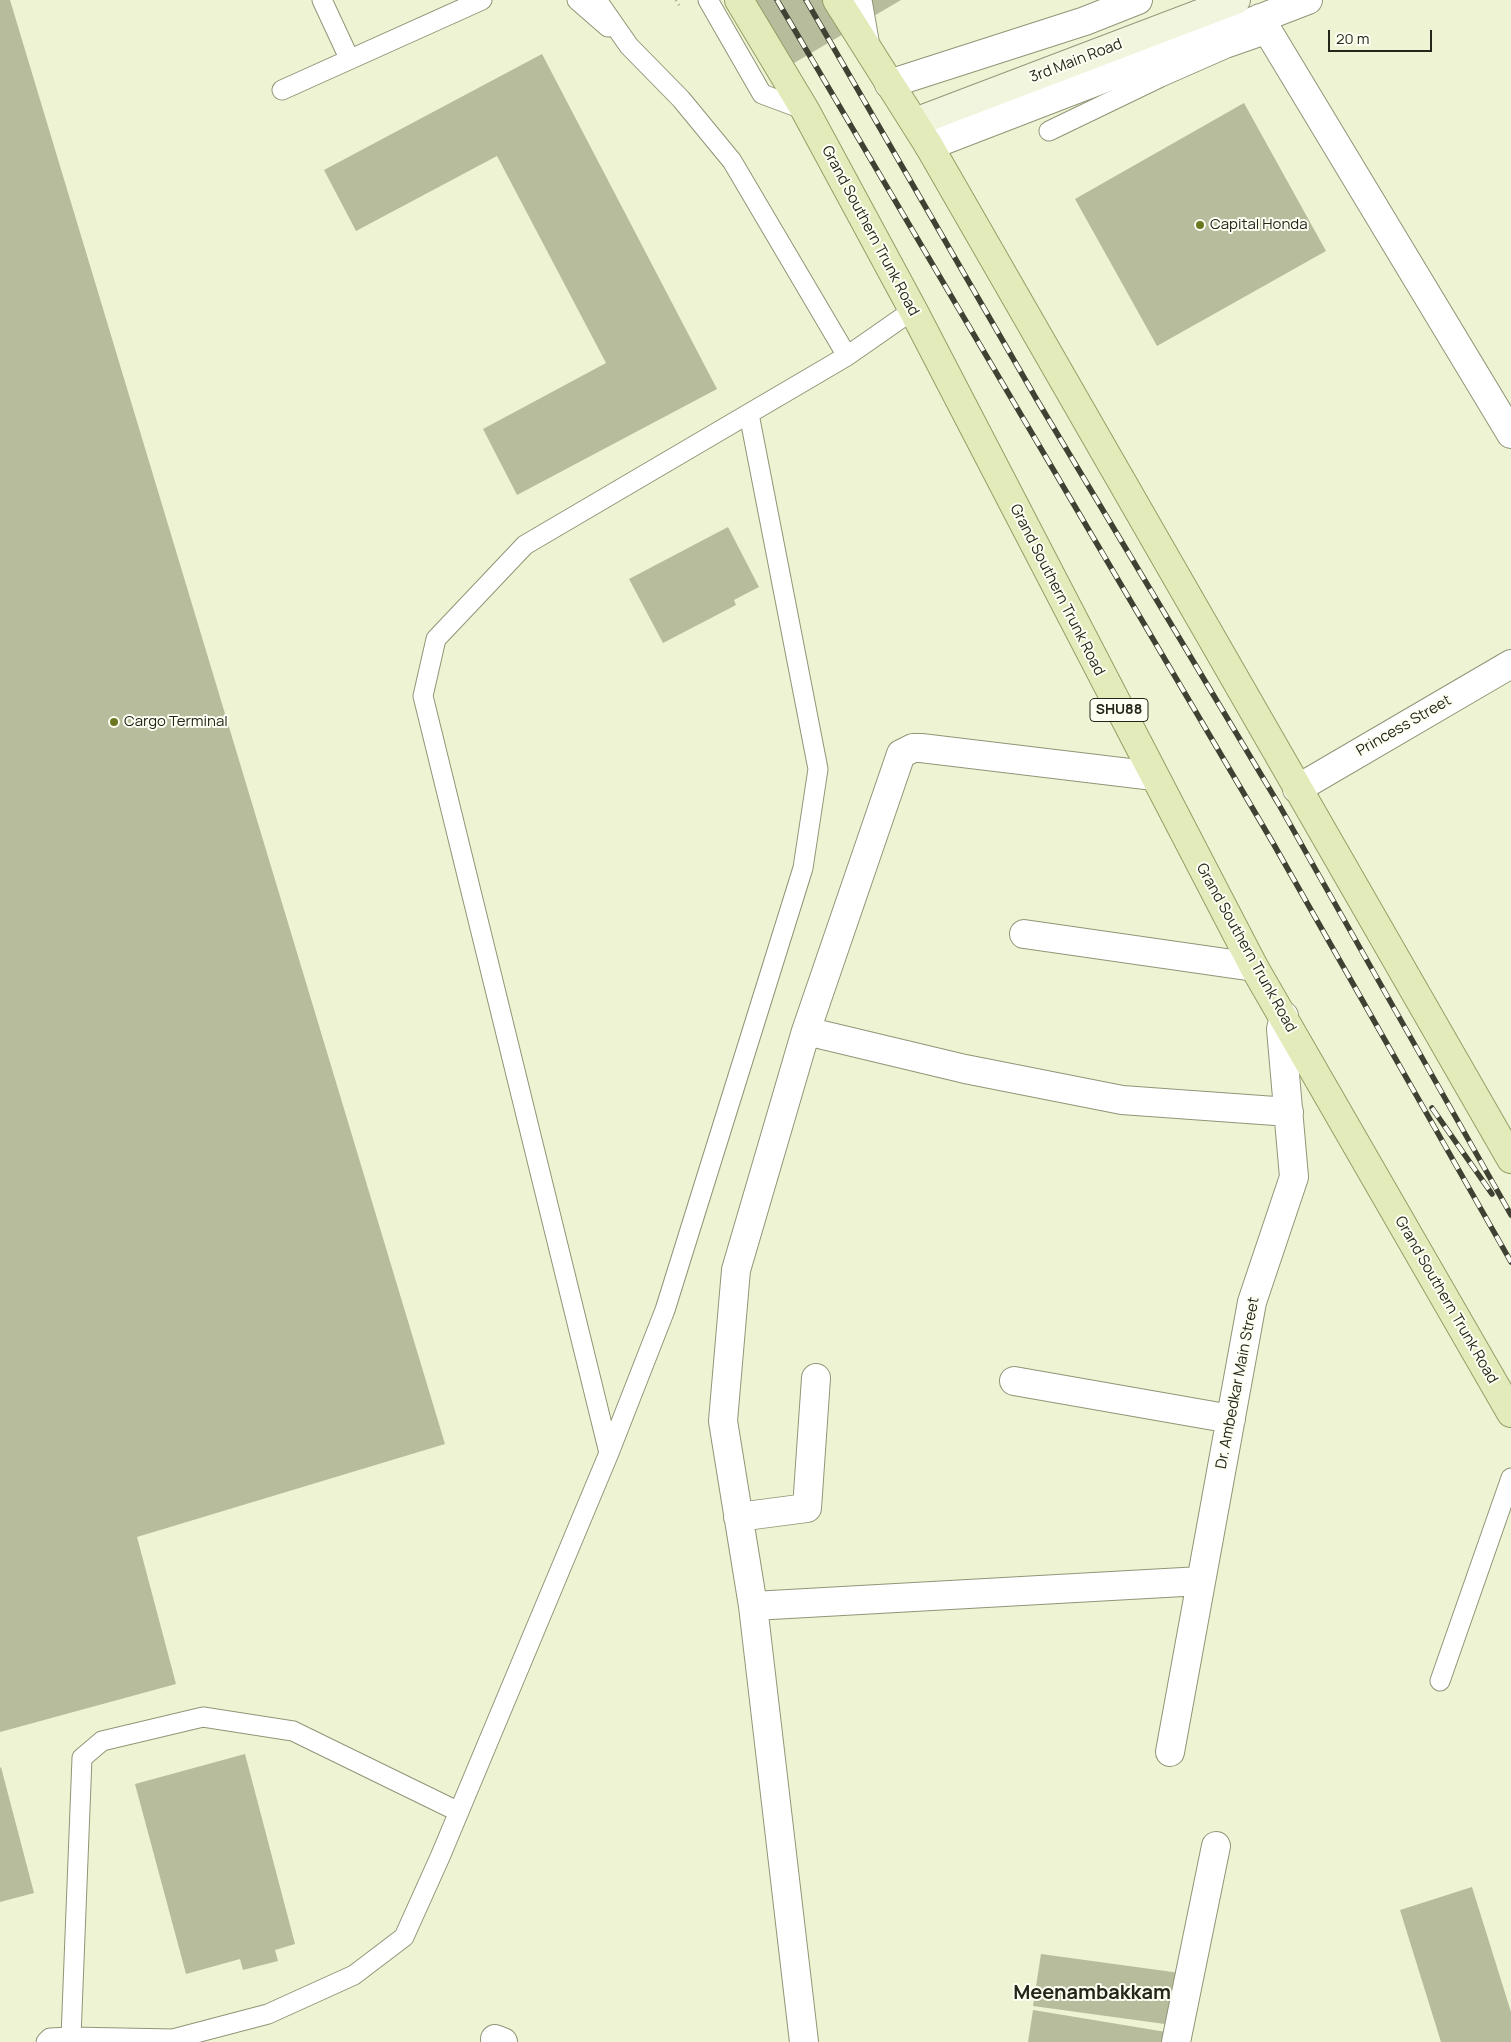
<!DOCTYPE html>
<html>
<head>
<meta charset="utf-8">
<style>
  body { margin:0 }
  #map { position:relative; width:1511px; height:2042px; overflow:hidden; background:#eef4d3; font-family:Manrope,sans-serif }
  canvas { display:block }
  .scale { position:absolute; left:1328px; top:30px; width:104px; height:22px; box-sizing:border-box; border:2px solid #24261a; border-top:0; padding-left:6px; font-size:15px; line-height:18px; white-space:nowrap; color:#24261a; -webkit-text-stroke:4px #fcfff2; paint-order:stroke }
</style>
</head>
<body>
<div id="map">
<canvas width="1511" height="2042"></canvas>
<div class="scale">20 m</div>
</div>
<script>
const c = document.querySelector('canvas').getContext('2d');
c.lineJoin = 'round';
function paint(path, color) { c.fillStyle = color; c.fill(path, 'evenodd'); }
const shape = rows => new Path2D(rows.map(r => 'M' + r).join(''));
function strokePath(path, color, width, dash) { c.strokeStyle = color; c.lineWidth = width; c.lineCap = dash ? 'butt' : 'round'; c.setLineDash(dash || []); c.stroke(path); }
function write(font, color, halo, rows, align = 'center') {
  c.font = font + ' Manrope,sans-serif'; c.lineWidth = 4; c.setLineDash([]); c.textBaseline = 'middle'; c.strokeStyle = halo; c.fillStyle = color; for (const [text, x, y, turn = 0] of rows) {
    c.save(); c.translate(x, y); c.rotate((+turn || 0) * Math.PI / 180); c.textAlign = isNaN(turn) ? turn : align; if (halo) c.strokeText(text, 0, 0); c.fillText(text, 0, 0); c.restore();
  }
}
const building = shape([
  [0,0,10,0,445,1444,137,1537,176,1684,0,1732],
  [751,0,901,0,789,66],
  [542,54,717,389,517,495,483,429,606,363,497,156,356,231,324,170],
  [1244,103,1326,251,1157,346,1075,199],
  [728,527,759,587,734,600,736,605,663,643,629,579],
  [245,1754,295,1944,275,1950,278,1961,243,1970,240,1959,186,1974,135,1784],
  [1,1767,34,1893,0,1902,0,1768],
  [1472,1887,1511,2012,1511,2042,1441,2042,1400,1910],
  [1041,1954,1180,1973,1172,2025,1033,2006],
  [1033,2010,1166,2032,1164,2042,1028,2042]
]);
const path = shape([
  [676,0,681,8]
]);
const lane = shape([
  [322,0,349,58],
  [577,0,608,27],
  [597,0,629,46,681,99,732,161,847,356],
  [708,0,762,94,805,110],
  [862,0,870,46],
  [282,90,482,0],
  [1049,131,1161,77,1227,48,1270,33],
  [609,1453,423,696,436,639,525,545,847,356,913,310],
  [1440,1681,1511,1478],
  [71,2037,82,1758,102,1741,203,1717,293,1731,459,1812],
  [46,2042,50,2038,71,2037,173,2039,268,2014,354,1975,404,1937,440,1857,609,1453,665,1310,803,868,818,769,749,414]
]);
const street = shape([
  [1260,18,1511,434],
  [889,84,1085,21,1138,0],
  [929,146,1308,0],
  [1297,789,1511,664],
  [1024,934,1254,967],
  [806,1031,965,1069,1122,1100,1289,1112],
  [1014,1381,1231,1419],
  [738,1517,807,1508,816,1378],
  [753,1606,1201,1581],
  [1170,1752,1252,1302,1294,1177,1281,1029,1284,1016],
  [495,2039,503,2042],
  [804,2042,753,1606,723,1421,736,1270,806,1031,901,754,913,748,921,748,1154,776],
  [1176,2042,1216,1846]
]);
const secondary = shape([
  [915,122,1236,0]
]);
const primary = shape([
  [739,0,805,110,913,310,1254,967,1511,1413],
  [837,0,929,146,1511,1159]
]);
const rail = shape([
  [777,0,1273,843,1511,1262],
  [806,0,1037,400,1278,803,1511,1215],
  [1432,1108,1492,1194]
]);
const markers = [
  [1200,225,5,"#6d7722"],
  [114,722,5,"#6d7722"]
];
const shields = [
  [1119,710,58]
];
const shieldNames = [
  ["SHU88",1119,710]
];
const streetNames = [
  ["3rd Main Road",1076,61,-21],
  ["Grand Southern Trunk Road",870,231,62],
  ["Grand Southern Trunk Road",1057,590,63],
  ["Princess Street",1404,726,-30],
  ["Grand Southern Trunk Road",1246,948,61],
  ["Grand Southern Trunk Road",1446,1300,60],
  ["Dr. Ambedkar Main Street",1238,1383,-79]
];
const poiNames = [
  ["Capital Honda",1210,225],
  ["Cargo Terminal",124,722]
];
const districtNames = [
  ["Meenambakkam",1092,1993]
];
paint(building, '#b6bc9c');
strokePath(lane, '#909577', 21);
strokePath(street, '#909577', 30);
strokePath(secondary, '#909577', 30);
strokePath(primary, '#949e65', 30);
strokePath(path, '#a5a990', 3, [1, 4]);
strokePath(lane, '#fff', 19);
strokePath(street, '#fff', 28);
strokePath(secondary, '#f1f5dd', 28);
strokePath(primary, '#e3ebbb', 28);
strokePath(rail, '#3f4132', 5.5);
strokePath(rail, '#fcfff2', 4, [11]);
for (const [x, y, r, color] of markers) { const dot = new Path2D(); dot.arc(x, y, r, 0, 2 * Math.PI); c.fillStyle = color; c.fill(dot); strokePath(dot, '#fcfff2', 2); }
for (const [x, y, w] of shields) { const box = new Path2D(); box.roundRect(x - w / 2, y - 11.5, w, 23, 4); c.fillStyle = '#fcfff2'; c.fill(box); strokePath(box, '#24261a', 1); }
write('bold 14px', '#24261a', null, shieldNames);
write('15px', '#24261a', '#fcfff2', streetNames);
write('15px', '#24261a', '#fcfff2', poiNames, 'left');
write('bold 20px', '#24261a', '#fcfff2', districtNames);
</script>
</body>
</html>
